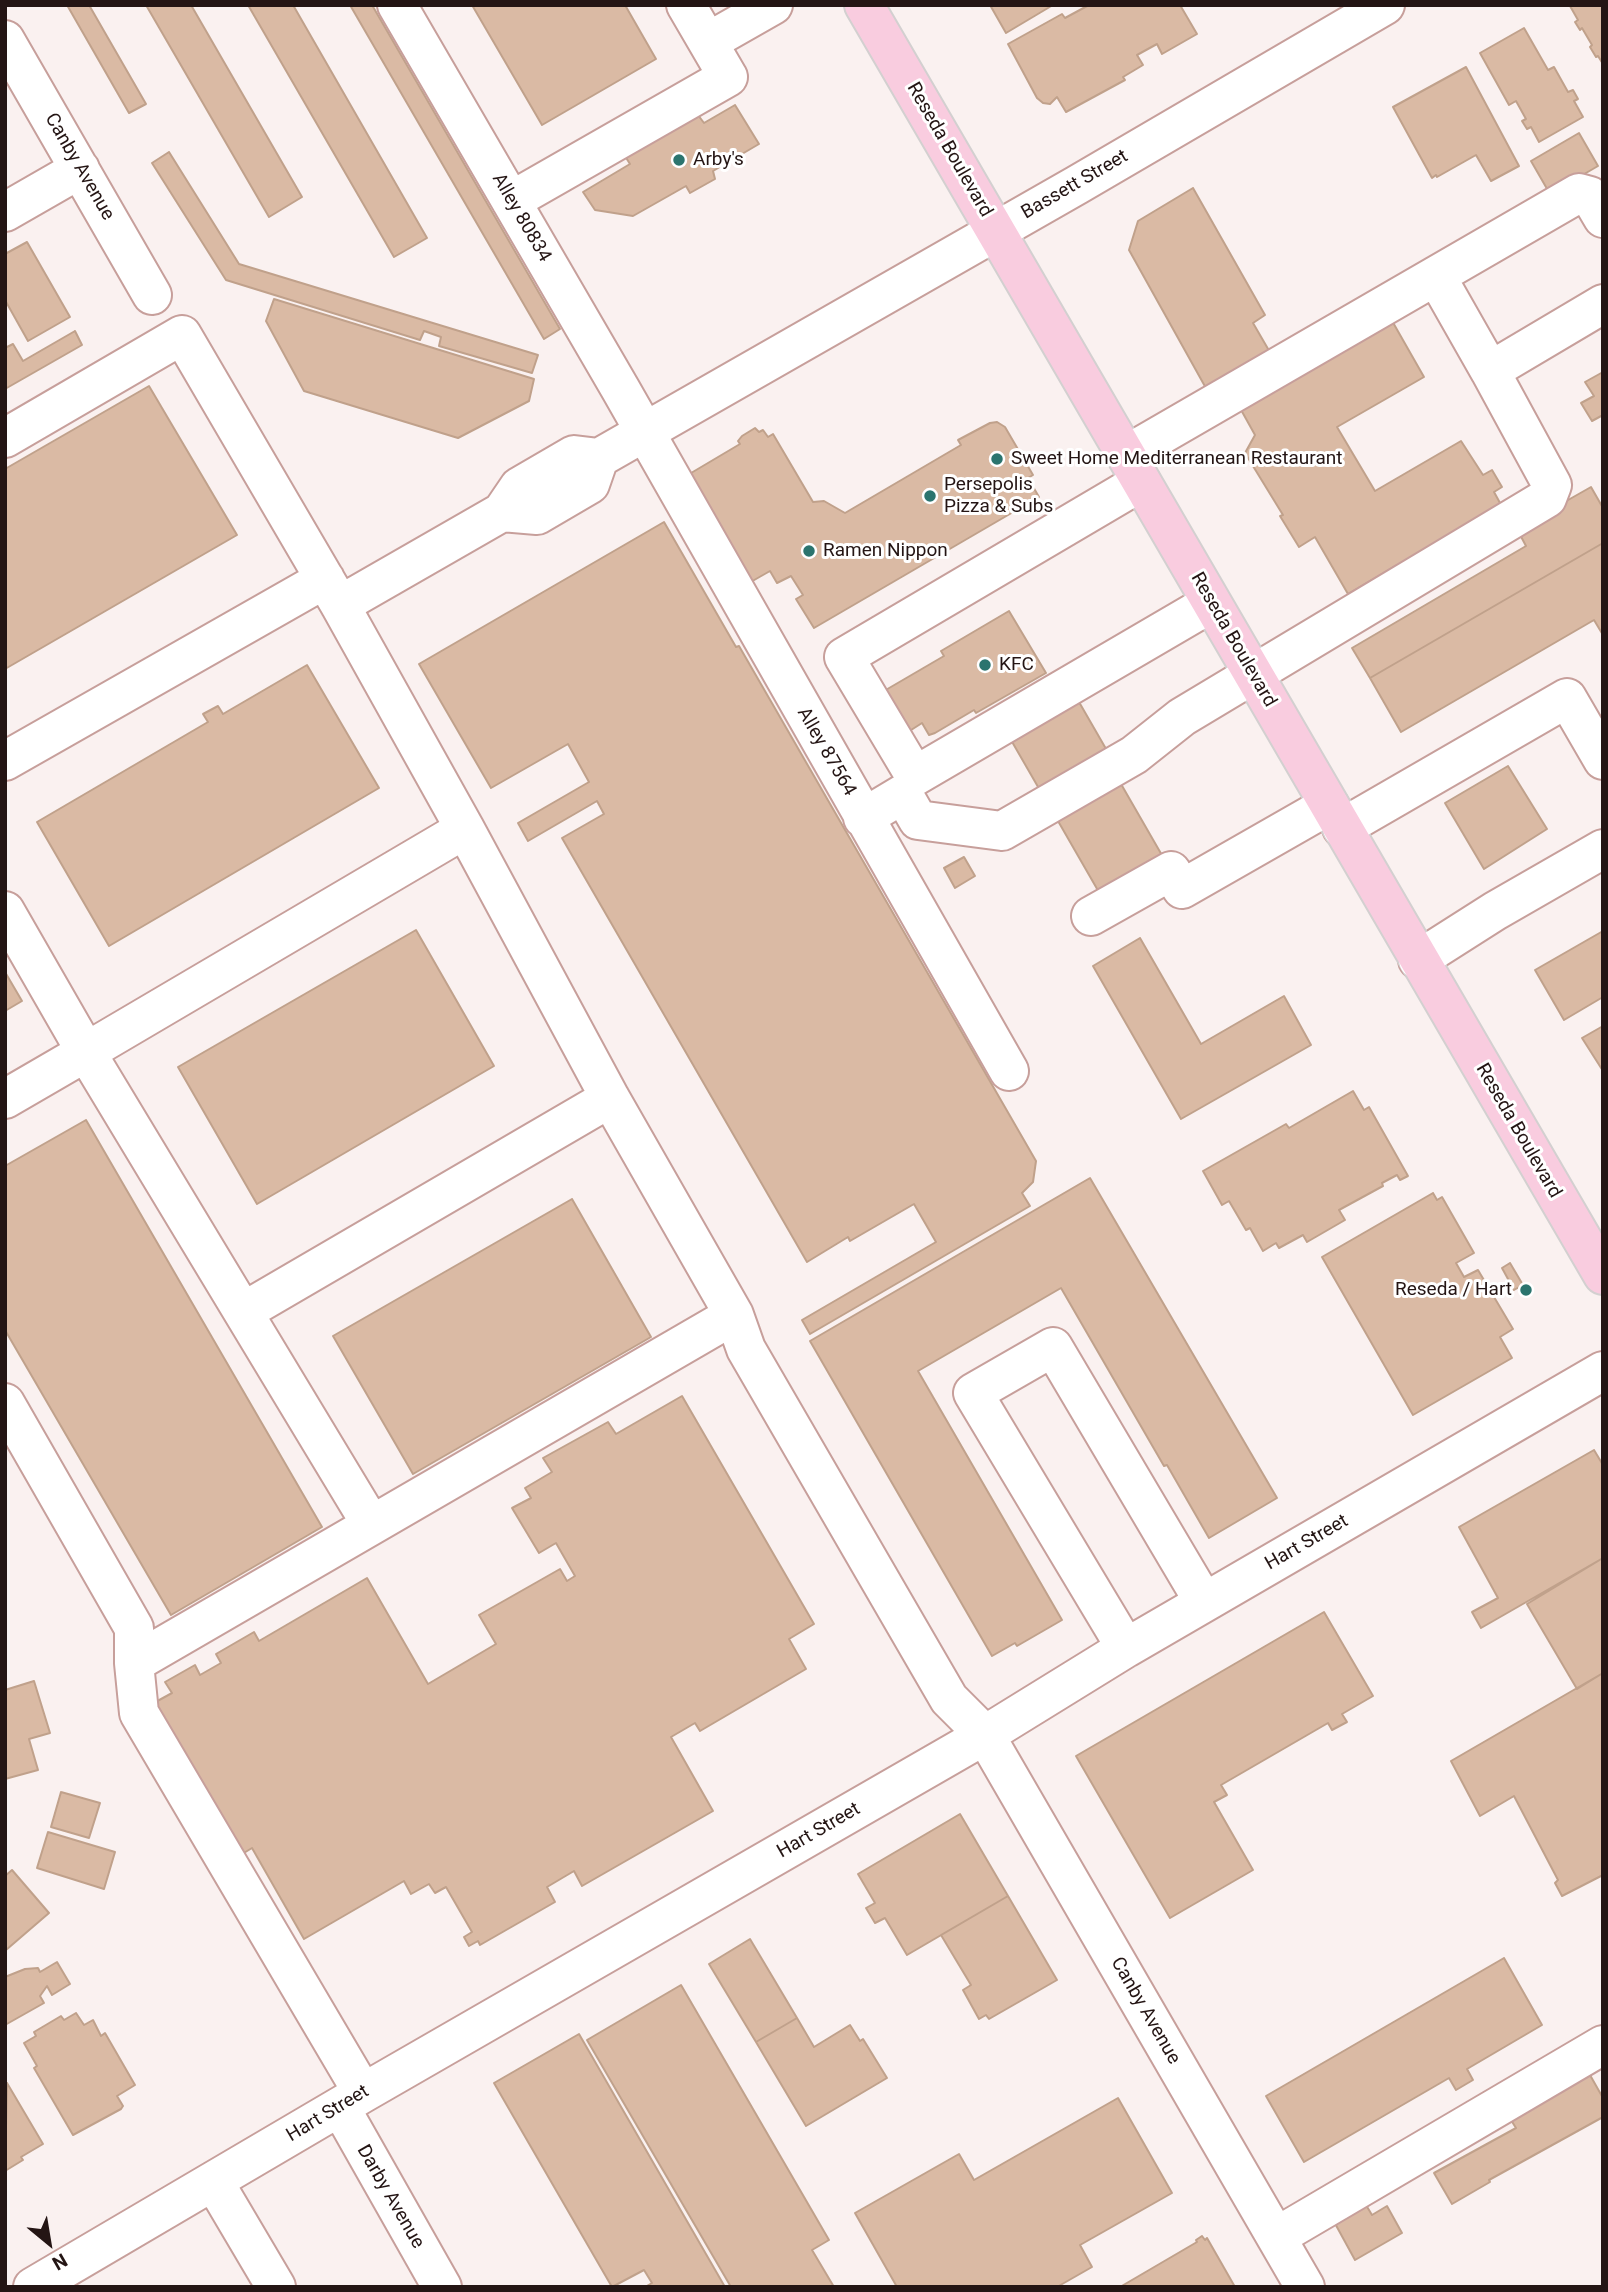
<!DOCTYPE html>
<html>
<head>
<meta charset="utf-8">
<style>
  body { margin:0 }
  #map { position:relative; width:1608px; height:2292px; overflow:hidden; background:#faf1f0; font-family:Roboto,sans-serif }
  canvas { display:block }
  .frame { position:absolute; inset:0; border:7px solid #241514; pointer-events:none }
  .north { position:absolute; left:14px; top:2208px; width:70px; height:70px; -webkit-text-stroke:5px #fff; paint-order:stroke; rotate:150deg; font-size:19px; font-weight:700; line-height:28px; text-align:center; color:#241514 }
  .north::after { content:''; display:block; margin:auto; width:24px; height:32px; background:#241514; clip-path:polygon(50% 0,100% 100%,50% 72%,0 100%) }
</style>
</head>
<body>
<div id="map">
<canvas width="1608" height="2292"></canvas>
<div class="frame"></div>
<div class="north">N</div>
</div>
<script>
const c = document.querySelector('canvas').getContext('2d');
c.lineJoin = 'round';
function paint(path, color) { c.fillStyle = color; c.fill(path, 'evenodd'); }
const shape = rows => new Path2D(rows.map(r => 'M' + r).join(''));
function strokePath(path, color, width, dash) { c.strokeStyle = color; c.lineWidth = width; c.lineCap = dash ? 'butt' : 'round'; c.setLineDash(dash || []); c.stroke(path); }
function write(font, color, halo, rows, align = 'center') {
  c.font = font + ' Roboto,sans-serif'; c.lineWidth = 6; c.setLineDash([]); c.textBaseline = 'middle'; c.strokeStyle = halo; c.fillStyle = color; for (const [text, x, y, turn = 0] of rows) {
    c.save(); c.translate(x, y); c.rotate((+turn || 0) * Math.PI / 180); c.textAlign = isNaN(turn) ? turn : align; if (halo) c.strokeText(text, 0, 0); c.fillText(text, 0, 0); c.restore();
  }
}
const building = shape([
  [67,5,89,5,146,104,129,113,67,5],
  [146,5,191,5,302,197,269,217,146,5],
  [248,5,293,5,427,238,394,257,248,5],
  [350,5,372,5,560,329,544,339,350,5],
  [472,5,625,5,656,59,542,125,472,5],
  [990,5,1053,5,1006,33,990,5],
  [1089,5,1180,5,1197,34,1162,54,1157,44,1137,55,1143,65,1123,77,1125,80,1066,112,1057,97,1050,104,1043,103,1037,98,1008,44,1062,14,1065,18,1089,5],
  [1603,5,1603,64,1598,56,1596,57,1590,47,1592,45,1582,28,1580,30,1575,22,1578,20,1570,6,1603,5],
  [1524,28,1548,70,1554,67,1568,92,1573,90,1578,99,1574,101,1583,117,1539,142,1531,127,1527,129,1522,121,1526,119,1516,101,1509,105,1480,53,1524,28],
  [1466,67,1519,166,1491,181,1476,155,1437,177,1436,175,1432,178,1393,107,1466,67],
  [735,105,759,144,713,171,715,179,690,193,686,186,633,216,595,210,583,192,630,164,625,156,698,115,704,123,735,105],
  [1579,133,1598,166,1550,194,1531,161,1579,133],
  [169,152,239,264,538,355,532,373,439,346,441,337,424,331,420,340,226,280,152,163,169,152],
  [1193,188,1265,315,1253,323,1271,354,1207,390,1129,250,1138,221,1193,188],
  [27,242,70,317,28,341,5,300,5,254,27,242],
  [274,299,534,379,529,401,458,438,304,391,266,321,274,299],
  [1387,312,1424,377,1337,427,1375,491,1461,441,1483,475,1492,470,1502,487,1494,492,1505,512,1401,572,1397,565,1348,594,1315,537,1299,547,1280,516,1283,515,1245,453,1255,435,1235,399,1387,312],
  [75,331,82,345,5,389,5,348,13,344,23,361,75,331],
  [1603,372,1603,415,1592,421,1581,403,1594,396,1585,382,1603,372],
  [149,386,237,535,5,669,5,469,149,386],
  [997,422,1005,427,1033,475,1028,478,1039,497,814,628,796,599,803,595,791,576,777,583,770,571,749,583,686,476,740,444,738,441,742,436,755,428,759,432,763,430,768,437,773,434,813,502,824,501,845,513,961,445,958,440,990,423,997,422],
  [1591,487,1603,508,1603,543,1370,678,1352,648,1526,546,1517,529,1591,487],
  [664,522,736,647,739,646,1036,1161,1033,1182,1022,1193,1030,1206,810,1334,802,1320,936,1242,914,1204,850,1241,848,1237,807,1262,562,838,604,814,597,801,528,841,518,823,589,782,568,744,491,788,419,664,664,522],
  [1603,543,1603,635,1594,620,1401,732,1370,678,1603,543],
  [1009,611,1046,673,976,713,974,710,935,733,929,735,922,723,908,732,884,691,944,656,941,651,1009,611],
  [307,665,379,788,109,946,37,822,208,722,203,714,218,706,223,714,307,665],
  [1079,702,1113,761,1045,799,1011,740,1079,702],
  [1508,766,1547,829,1484,869,1445,803,1508,766],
  [1121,784,1163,857,1100,894,1058,821,1121,784],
  [964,857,975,876,955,888,944,868,964,857],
  [416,930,494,1066,257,1204,178,1067,416,930],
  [1603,931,1603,997,1564,1020,1535,970,1603,931],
  [1140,938,1201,1044,1284,996,1311,1045,1181,1119,1093,966,1140,938],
  [5,972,22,1001,5,1011,5,972],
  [1603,1026,1603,1071,1582,1038,1603,1026],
  [1353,1091,1364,1110,1369,1107,1408,1176,1400,1180,1397,1175,1382,1183,1383,1186,1339,1210,1345,1220,1307,1242,1303,1235,1279,1248,1276,1243,1263,1251,1250,1228,1246,1230,1229,1201,1222,1205,1203,1171,1286,1124,1289,1128,1353,1091],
  [86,1120,322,1527,171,1615,5,1330,5,1166,86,1120],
  [1090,1178,1277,1498,1209,1538,1167,1465,1164,1466,1061,1288,918,1371,1062,1620,1017,1646,1015,1643,992,1656,810,1341,1090,1178],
  [1433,1193,1437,1200,1442,1197,1474,1253,1456,1263,1464,1277,1478,1270,1513,1329,1500,1337,1512,1358,1413,1415,1322,1257,1433,1193],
  [572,1199,651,1337,413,1474,333,1336,572,1199],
  [1510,1263,1523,1285,1514,1290,1502,1268,1510,1263],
  [682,1396,814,1624,789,1639,806,1669,700,1731,695,1723,671,1737,713,1811,582,1886,574,1871,547,1887,555,1902,480,1945,478,1941,469,1946,464,1937,472,1932,446,1887,435,1893,429,1884,411,1894,404,1881,304,1939,252,1848,239,1856,152,1704,172,1693,165,1682,195,1665,200,1675,221,1663,216,1654,254,1632,259,1641,367,1578,428,1684,496,1644,479,1615,560,1569,567,1581,575,1576,556,1543,539,1553,512,1508,531,1498,525,1488,552,1472,543,1458,608,1422,616,1434,682,1396],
  [1594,1450,1603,1465,1603,1558,1481,1628,1472,1612,1498,1598,1459,1527,1594,1450],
  [1603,1558,1603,1673,1577,1689,1527,1604,1603,1558],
  [1324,1612,1373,1696,1342,1714,1347,1722,1332,1730,1328,1723,1221,1785,1227,1795,1214,1802,1253,1870,1170,1918,1076,1756,1324,1612],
  [1603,1673,1603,1875,1562,1896,1555,1883,1558,1880,1514,1796,1480,1816,1451,1761,1603,1673],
  [34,1681,50,1733,29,1739,38,1770,5,1779,5,1690,34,1681],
  [61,1792,100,1803,89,1838,51,1827,61,1792],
  [960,1814,1008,1896,907,1955,885,1918,875,1923,866,1908,875,1903,858,1874,960,1814],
  [48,1832,115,1852,104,1889,37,1868,48,1832],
  [12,1870,49,1913,6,1950,5,1876,12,1870],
  [1008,1896,1057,1980,989,2019,986,2015,979,2019,963,1990,971,1985,941,1935,1008,1896],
  [750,1939,797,2018,756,2042,709,1964,750,1939],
  [1504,1958,1542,2025,1467,2069,1473,2080,1456,2090,1449,2078,1304,2162,1266,2096,1504,1958],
  [57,1962,70,1984,52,1995,47,1986,40,1996,44,2003,5,2025,5,1977,25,1969,38,1968,40,1972,57,1962],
  [681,1985,829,2240,812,2250,834,2287,731,2287,587,2040,681,1985],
  [76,2013,84,2025,93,2020,101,2036,105,2033,135,2085,117,2096,123,2106,121,2109,73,2135,34,2068,37,2066,24,2043,36,2036,34,2032,61,2016,64,2020,76,2013],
  [797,2018,814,2047,850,2025,860,2041,863,2039,887,2078,806,2126,756,2042,797,2018],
  [579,2034,725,2287,645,2287,652,2283,644,2270,612,2287,494,2083,579,2034],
  [1590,2075,1603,2098,1603,2117,1489,2180,1490,2182,1452,2204,1434,2173,1516,2128,1511,2120,1590,2075],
  [7,2083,43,2144,21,2157,23,2160,5,2171,7,2083],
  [1118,2098,1172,2193,1080,2245,1092,2267,1057,2287,897,2287,855,2213,959,2154,974,2180,1118,2098],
  [1363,2200,1372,2215,1387,2206,1402,2233,1355,2260,1332,2218,1363,2200],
  [1202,2236,1205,2240,1207,2238,1235,2287,1120,2287,1197,2242,1196,2240,1202,2236]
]);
const minor = shape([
  [397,5,621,390,1009,1071],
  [5,40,152,295],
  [708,42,773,5],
  [511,201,728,77,686,5],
  [5,212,80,169],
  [1436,276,1490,371],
  [5,438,182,335,340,605,465,829,610,1098,734,1315,746,1349,949,1699,985,1735,1305,2287],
  [1126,455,1579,193,1590,196,1603,218],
  [1141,482,844,657,915,776,1211,603],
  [502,512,537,515,590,484,599,458],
  [340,605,502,512,519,487,574,455,599,458,1077,185,1385,5],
  [5,761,325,579],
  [863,818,903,794,918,820,1002,831,1134,755,1182,717,1547,498,1552,485,1490,371,1603,304],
  [1342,828,1567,698,1603,760],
  [5,911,86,1052,465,829],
  [1091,916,1171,871,1182,889,1329,805],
  [1418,960,1495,911,1603,849],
  [5,1099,86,1052,371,1524],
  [243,1312,610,1098],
  [5,1403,134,1628,134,1663,139,1713,363,2093],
  [1126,1648,973,1393,1053,1347,1204,1602],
  [134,1663,734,1315],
  [340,2107,442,2287],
  [214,2182,276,2287],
  [1276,2237,1603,2045],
  [33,2287,363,2093,985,1735,1126,1648,1603,1371]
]);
const major = shape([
  [864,5,1603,1275]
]);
const markers = [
  [679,160,7,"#2b746e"],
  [997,459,7,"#2b746e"],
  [930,496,7,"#2b746e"],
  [809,551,7,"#2b746e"],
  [985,665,7,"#2b746e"],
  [1526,1290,7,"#2b746e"]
];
const streetNames = [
  ["Reseda Boulevard",949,150,60],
  ["Canby Avenue",79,167,60],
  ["Bassett Street",1075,185,-30],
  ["Alley 80834",521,218,60],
  ["Reseda Boulevard",1233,640,60],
  ["Alley 87564",826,752,60],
  ["Reseda Boulevard",1518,1131,60],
  ["Hart Street",1307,1543,-30],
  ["Hart Street",819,1831,-30],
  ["Canby Avenue",1145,2011,60],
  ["Hart Street",328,2114,-31],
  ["Darby Avenue",390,2197,60]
];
const poiNames = [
  ["Arby's",693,160],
  ["Sweet Home Mediterranean Restaurant",1011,459],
  ["Persepolis",944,485],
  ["Pizza & Subs",944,507],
  ["Ramen Nippon",823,551],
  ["KFC",999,665],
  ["Reseda / Hart",1512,1290,"right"]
];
paint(building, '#dabaa4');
strokePath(building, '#c0a18b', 2);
strokePath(minor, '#c79f9b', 42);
strokePath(major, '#d3d0d0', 42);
strokePath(minor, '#fff', 38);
strokePath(major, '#f9ccdf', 38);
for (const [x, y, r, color] of markers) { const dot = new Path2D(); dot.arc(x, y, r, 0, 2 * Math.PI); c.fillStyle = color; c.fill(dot); strokePath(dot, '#fff', 2.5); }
write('19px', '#241514', '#fff', streetNames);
write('19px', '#241514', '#fff', poiNames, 'left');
</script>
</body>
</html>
